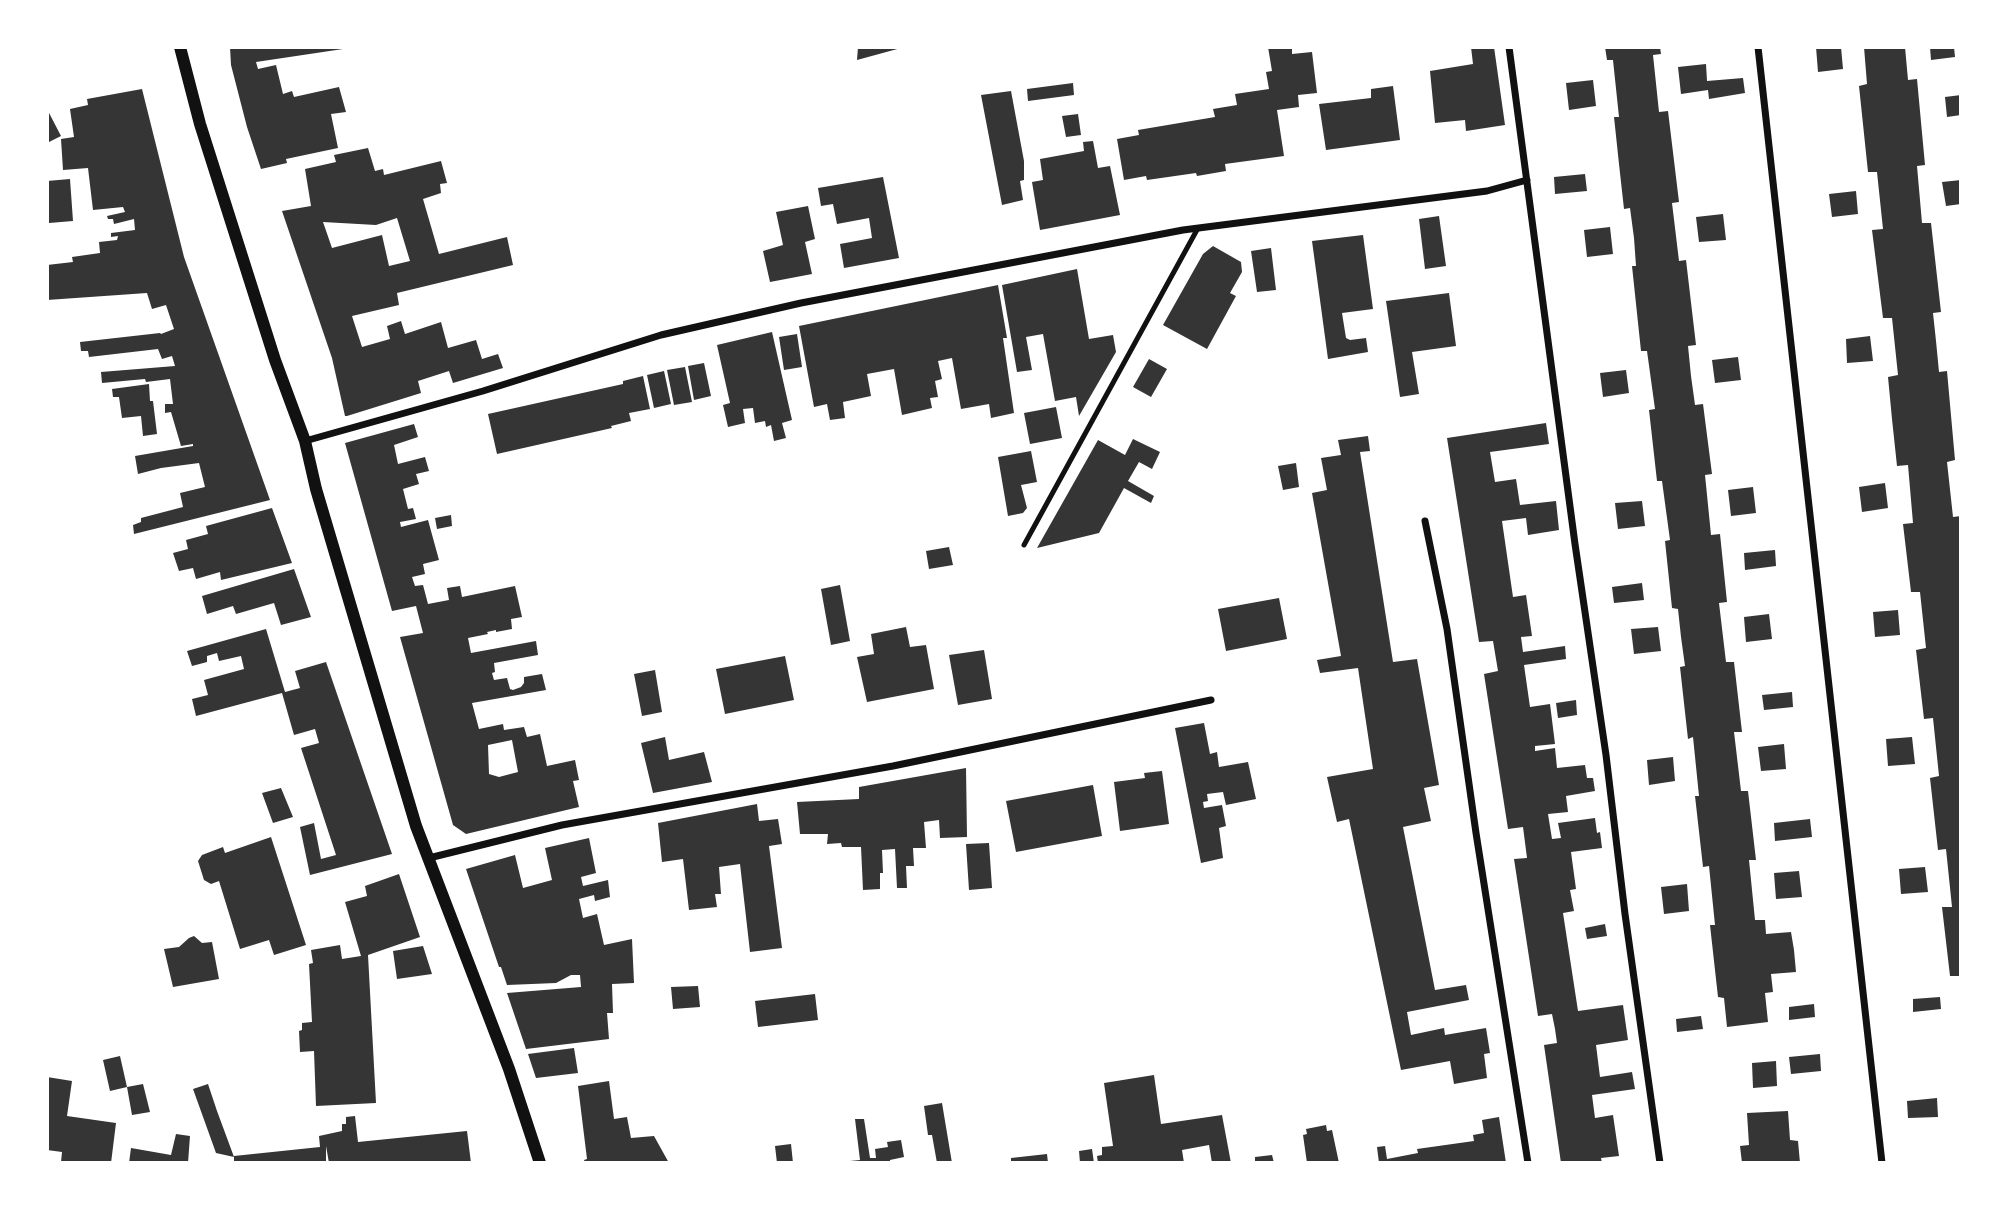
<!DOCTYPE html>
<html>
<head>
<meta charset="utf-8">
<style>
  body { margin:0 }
  #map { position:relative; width:2008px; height:1210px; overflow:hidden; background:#fff; font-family:Overpass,sans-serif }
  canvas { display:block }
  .frame { position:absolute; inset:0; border:49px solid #fff; pointer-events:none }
</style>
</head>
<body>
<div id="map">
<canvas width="2008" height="1210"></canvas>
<div class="frame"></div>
</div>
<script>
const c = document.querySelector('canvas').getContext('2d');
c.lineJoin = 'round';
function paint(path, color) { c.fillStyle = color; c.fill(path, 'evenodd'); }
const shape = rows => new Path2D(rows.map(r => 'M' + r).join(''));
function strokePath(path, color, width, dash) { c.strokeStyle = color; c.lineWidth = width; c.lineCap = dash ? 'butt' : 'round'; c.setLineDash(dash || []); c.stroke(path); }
const building = shape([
  [230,47,343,47,343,49,256,62,258,69,276,65,283,94,292,91,294,97,339,87,346,112,331,114,338,148,286,159,287,163,261,169,247,127,231,65],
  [858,47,901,47,901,48,857,60],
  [1268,47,1292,47,1292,54,1312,52,1317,93,1298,95,1299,107,1277,110,1284,156,1225,164,1226,171,1197,176,1196,173,1147,180,1146,176,1124,180,1117,139,1139,135,1138,130,1215,117,1213,109,1237,105,1235,94,1269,89,1266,72,1272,71],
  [1471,47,1494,47,1505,125,1466,131,1465,120,1435,123,1430,71,1473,64],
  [1605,47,1660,47,1661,54,1653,55,1659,112,1668,111,1679,202,1672,203,1679,261,1686,260,1696,345,1688,346,1691,376,1695,405,1703,404,1712,474,1705,475,1711,535,1720,534,1727,602,1719,603,1726,662,1734,662,1742,732,1734,732,1741,791,1748,791,1756,860,1749,860,1755,920,1765,920,1766,934,1791,932,1794,950,1796,972,1771,974,1773,992,1765,993,1768,1022,1727,1027,1724,998,1718,997,1710,925,1715,925,1709,866,1703,867,1695,796,1699,796,1693,737,1688,739,1680,667,1685,666,1681,637,1678,609,1672,608,1665,541,1670,540,1662,481,1657,481,1649,410,1655,409,1647,351,1641,351,1632,266,1636,266,1634,238,1630,208,1624,209,1619,164,1614,117,1619,117,1613,60,1607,60],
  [1816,47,1841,47,1843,69,1818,72],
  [1864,47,1905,47,1908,80,1917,79,1925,165,1917,166,1922,223,1931,223,1941,312,1933,313,1936,341,1939,372,1947,371,1955,460,1947,462,1953,517,1961,516,1961,976,1950,976,1942,907,1952,907,1946,849,1938,850,1930,778,1939,776,1933,718,1924,719,1916,650,1926,648,1920,592,1911,592,1903,524,1913,523,1908,465,1897,466,1892,419,1888,377,1898,375,1892,318,1883,318,1872,230,1883,229,1877,172,1868,172,1859,86,1867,84],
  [1930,47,1954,47,1955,57,1931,60],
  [1706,64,1707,81,1743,78,1745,93,1709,99,1708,90,1681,94,1678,67],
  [1593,80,1596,106,1569,110,1566,83],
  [1073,83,1074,95,1028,101,1027,89],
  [1393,86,1400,140,1326,150,1319,104,1371,98,1371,89],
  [142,89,184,257,270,500,134,534,133,525,141,522,141,518,183,507,180,493,205,487,199,463,161,468,138,474,135,456,193,446,193,444,181,446,171,412,165,413,165,404,173,404,170,379,146,382,145,379,102,383,101,372,175,366,172,356,162,359,158,349,89,357,88,351,81,351,80,342,160,333,161,334,174,329,166,305,152,309,147,293,47,300,47,265,73,262,72,257,100,253,99,242,117,240,118,236,111,237,111,233,135,230,134,219,114,224,113,219,108,219,107,216,125,212,123,207,93,210,88,168,63,170,61,139,74,137,70,109,88,105,87,99],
  [1011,91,1024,161,1024,180,1020,181,1023,200,1002,205,981,95],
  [1961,95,1961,115,1947,117,1945,97],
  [47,109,61,136,47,143],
  [1078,114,1081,135,1066,137,1062,116],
  [1093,141,1098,168,1110,166,1120,215,1040,230,1032,182,1043,180,1040,159,1084,151,1083,142],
  [368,148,375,171,383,169,384,175,441,161,447,183,440,184,441,193,423,199,439,254,507,237,513,265,397,293,399,305,352,316,362,347,390,339,387,326,401,321,405,334,441,322,448,348,476,340,482,359,498,354,503,368,453,383,449,371,418,381,421,393,347,416,345,416,332,358,282,211,311,206,305,169,336,162,334,155],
  [397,218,410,261,389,266,382,235,332,248,323,222,376,225],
  [1585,174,1587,191,1555,194,1554,177],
  [883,177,899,258,844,268,840,244,872,238,869,218,837,224,833,204,821,206,818,188],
  [70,179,73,221,49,223,47,181],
  [1961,180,1961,204,1946,206,1942,182],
  [1856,191,1858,214,1832,217,1829,194],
  [808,206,815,239,805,242,812,274,770,282,763,251,783,245,776,212],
  [1723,214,1726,240,1699,242,1696,217],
  [1439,216,1446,266,1425,269,1419,219],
  [1610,227,1613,254,1587,257,1584,230],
  [1363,235,1373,309,1342,313,1346,338,1350,340,1366,338,1368,352,1328,359,1312,241],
  [1213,246,1241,262,1242,272,1230,293,1236,296,1207,349,1163,325,1203,254],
  [1271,248,1276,290,1257,292,1251,251],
  [1077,269,1089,339,1113,335,1116,352,1079,416,1076,397,1055,401,1043,334,1026,337,1032,370,1017,372,1002,285],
  [998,285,1007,338,1003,338,1014,413,991,418,989,404,961,409,952,358,938,361,942,379,935,381,938,397,930,398,932,408,902,415,894,369,867,374,871,396,843,402,845,418,830,420,827,404,814,407,799,326],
  [1449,293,1456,346,1412,352,1419,394,1400,397,1386,301],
  [772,332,792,420,782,423,786,438,774,441,771,425,766,427,765,421,755,423,753,408,743,409,745,423,728,427,723,405,730,403,717,345],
  [797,334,802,367,784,370,779,337],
  [1870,336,1873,361,1847,363,1846,339],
  [1738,357,1741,380,1715,383,1712,360],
  [1149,359,1167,369,1151,397,1133,387],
  [704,363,711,396,694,400,688,366],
  [685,367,692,402,674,405,667,370],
  [1626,370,1629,393,1603,397,1600,373],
  [664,371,671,404,654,408,647,375],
  [643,376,650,409,629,413,631,421,611,426,612,428,497,454,488,414,623,384,623,381],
  [149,384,150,401,153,401,157,434,143,436,141,416,122,418,119,397,113,397,112,389],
  [1056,407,1062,438,1030,444,1024,413],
  [1546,423,1549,444,1490,452,1495,482,1516,479,1520,505,1556,501,1559,530,1528,535,1526,518,1502,521,1513,597,1526,595,1532,636,1521,637,1523,652,1565,646,1566,659,1524,665,1530,707,1550,704,1555,744,1535,746,1535,751,1555,748,1557,768,1585,765,1587,778,1593,778,1595,791,1566,796,1568,812,1548,814,1552,839,1561,838,1558,823,1595,818,1597,833,1600,832,1602,848,1571,852,1576,889,1570,890,1574,911,1563,913,1578,1011,1623,1005,1628,1040,1596,1045,1600,1077,1632,1072,1635,1089,1592,1095,1595,1118,1613,1115,1619,1156,1601,1158,1602,1163,1561,1163,1544,1045,1557,1043,1555,1029,1552,1014,1538,1016,1514,859,1527,858,1523,827,1508,829,1484,674,1498,671,1493,641,1479,642,1447,438],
  [414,424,418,437,394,445,398,464,425,457,429,471,416,474,419,484,403,489,408,509,413,508,416,519,400,522,401,527,428,520,439,560,423,564,425,574,412,577,415,586,423,585,428,604,449,600,447,588,460,586,462,597,515,586,522,617,511,619,512,629,496,632,496,630,487,632,488,634,468,638,471,653,536,641,538,655,494,663,495,672,492,673,494,680,507,678,510,689,513,690,521,687,524,683,524,677,542,674,546,690,472,703,479,729,503,724,504,730,524,727,527,737,540,734,547,766,575,760,579,780,573,781,579,807,466,834,453,825,400,637,423,633,416,606,392,611,345,443],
  [512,740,518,772,499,777,489,774,488,745],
  [1368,436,1370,451,1360,452,1393,662,1417,659,1439,785,1424,788,1431,821,1403,827,1435,990,1466,985,1469,1000,1407,1012,1411,1035,1444,1028,1445,1035,1486,1028,1490,1053,1484,1054,1487,1078,1454,1084,1450,1061,1401,1070,1349,819,1337,822,1327,777,1373,769,1358,668,1320,673,1317,660,1341,656,1312,493,1327,490,1321,458,1341,455,1338,440],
  [1133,439,1160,452,1152,469,1139,462,1128,481,1154,496,1151,503,1124,488,1099,533,1037,548,1098,440,1125,455],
  [1031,451,1037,482,1021,485,1027,508,1023,513,1008,516,998,457],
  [1296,463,1299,487,1283,490,1278,466],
  [1885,483,1888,508,1862,512,1859,487],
  [1753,487,1756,513,1731,516,1728,490],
  [1642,501,1645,526,1618,529,1615,503],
  [272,508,292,563,221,580,220,572,196,579,193,568,179,571,173,553,188,549,186,540,208,534,206,526],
  [451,515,452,526,437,529,435,518],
  [949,547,953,565,929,569,926,551],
  [1775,550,1776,566,1745,570,1744,553],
  [294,569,311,617,281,625,274,603,236,614,233,606,207,614,202,596],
  [1642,583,1644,600,1614,603,1612,587],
  [840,585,850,641,831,645,821,589],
  [1279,598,1287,639,1226,651,1218,609],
  [1898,610,1900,635,1875,637,1873,612],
  [1769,614,1772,639,1746,642,1744,617],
  [906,627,910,647,926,645,934,689,867,702,857,657,874,654,871,634],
  [1658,627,1661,651,1634,654,1631,629],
  [266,629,285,692,300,688,295,671,326,662,392,854,310,875,300,827,314,823,321,859,336,855,301,748,319,743,315,729,294,735,282,693,196,716,192,699,208,695,204,680,244,669,241,656,219,661,217,653,207,656,207,662,192,666,187,651],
  [984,650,992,699,958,705,949,655],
  [785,656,794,700,725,714,716,669],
  [655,670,662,712,642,716,634,674],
  [1792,692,1793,707,1764,710,1762,695],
  [1576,700,1577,715,1558,718,1556,703],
  [1204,723,1210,754,1217,752,1219,767,1248,762,1256,799,1226,805,1223,792,1207,794,1208,801,1203,802,1204,808,1222,805,1226,826,1219,828,1223,858,1201,863,1175,728],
  [665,737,669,760,704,752,712,782,653,793,641,743],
  [1912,737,1915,764,1888,766,1886,739],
  [1784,744,1786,769,1761,771,1758,747],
  [1673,757,1675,781,1649,785,1647,760],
  [966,768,967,837,940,838,939,820,924,822,926,848,913,848,914,866,906,866,907,888,897,888,895,849,882,850,883,873,880,873,880,889,863,890,861,847,842,847,841,843,827,844,828,834,800,834,797,802,859,799,859,787],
  [1162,771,1169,824,1120,831,1114,782,1145,778,1144,773],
  [1093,785,1102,836,1016,852,1006,801],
  [281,788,293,817,273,823,262,793],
  [757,804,759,821,778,819,782,844,769,846,782,948,750,952,740,864,719,867,721,894,715,894,717,907,689,910,683,859,662,862,658,823],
  [1810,819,1812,837,1775,841,1774,823],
  [271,837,306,945,274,955,269,940,240,949,219,881,211,884,204,880,198,861,202,855,223,847,225,853],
  [589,838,596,873,581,877,583,886,608,880,610,897,595,901,594,895,579,899,583,918,597,914,604,945,632,939,634,983,612,984,613,1013,607,1013,609,1039,526,1049,507,993,581,987,580,975,571,975,556,983,507,985,501,967,499,967,466,869,515,855,523,888,552,880,545,848],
  [989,843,992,888,969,890,966,844],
  [1925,867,1928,892,1901,894,1899,869],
  [1799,871,1802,897,1776,899,1774,873],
  [399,874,420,937,368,955,376,1103,316,1106,314,1051,300,1052,299,1031,302,1030,302,1023,312,1022,309,964,313,963,311,950,340,945,342,959,361,956,345,902,367,896,365,886],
  [1687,884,1689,911,1664,914,1661,887],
  [1605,924,1607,936,1587,939,1585,928],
  [194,936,202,943,212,942,219,979,173,987,164,949,179,947,189,938],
  [423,946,432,974,397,979,393,951],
  [698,986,700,1007,673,1009,671,987],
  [815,994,818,1020,758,1027,755,1001],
  [1940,997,1941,1009,1913,1012,1913,999],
  [1814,1004,1815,1017,1789,1020,1789,1007],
  [1701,1016,1703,1029,1677,1032,1676,1019],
  [574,1048,578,1073,536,1078,528,1054],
  [1820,1054,1821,1071,1791,1074,1789,1057],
  [120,1056,127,1087,110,1091,103,1060],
  [1776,1061,1777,1086,1753,1088,1752,1063],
  [1154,1075,1161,1124,1222,1115,1231,1163,1212,1163,1209,1145,1182,1150,1184,1163,1098,1163,1097,1156,1102,1155,1102,1147,1113,1146,1104,1083],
  [47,1077,72,1081,67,1116,116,1123,111,1163,61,1162,62,1152,47,1150],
  [609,1081,614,1119,627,1117,631,1138,654,1136,669,1163,585,1163,584,1160,587,1159,578,1086],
  [143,1084,150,1112,132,1115,127,1087],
  [208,1084,217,1111,234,1157,216,1153,193,1089],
  [1937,1098,1938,1117,1908,1118,1907,1101],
  [942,1103,952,1163,937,1163,932,1135,928,1135,924,1106],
  [1788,1111,1790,1140,1798,1141,1800,1163,1742,1163,1740,1146,1749,1145,1747,1113],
  [355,1116,358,1142,467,1131,471,1163,329,1163,326,1146,326,1163,234,1163,234,1156,320,1147,319,1136,342,1131,342,1124,346,1124,346,1117],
  [1499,1117,1506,1163,1379,1163,1377,1147,1385,1146,1387,1159,1418,1153,1417,1149,1474,1141,1473,1135,1484,1133,1482,1120],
  [855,1119,864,1119,870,1158,876,1158,875,1149,888,1147,887,1142,901,1140,904,1157,890,1160,890,1163,850,1163,850,1161,860,1160],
  [1326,1125,1327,1131,1332,1130,1339,1163,1307,1163,1303,1135,1307,1134,1306,1129],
  [176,1134,190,1136,188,1163,129,1163,131,1148,171,1155],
  [791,1144,793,1163,777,1163,775,1146],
  [1092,1149,1094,1163,1080,1163,1079,1151],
  [1047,1154,1048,1163,1011,1163,1011,1158],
  [1272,1155,1274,1163,1255,1163,1255,1157]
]);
const service = shape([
  [1024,545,1198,228]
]);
const minor = shape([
  [1509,47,1575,544,1606,755,1625,914,1660,1163],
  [1758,47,1882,1163],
  [305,441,483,391,661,335,801,303,1183,230,1487,191,1527,180],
  [1425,521,1447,629,1476,833,1528,1163],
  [429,858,562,825,893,766,1211,700]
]);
const tertiary = shape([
  [180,47,200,124,275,360,305,441,316,489,416,826,509,1069,540,1163]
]);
paint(building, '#353535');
strokePath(service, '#111', 5);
strokePath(minor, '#111', 7);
strokePath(tertiary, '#111', 12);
</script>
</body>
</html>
